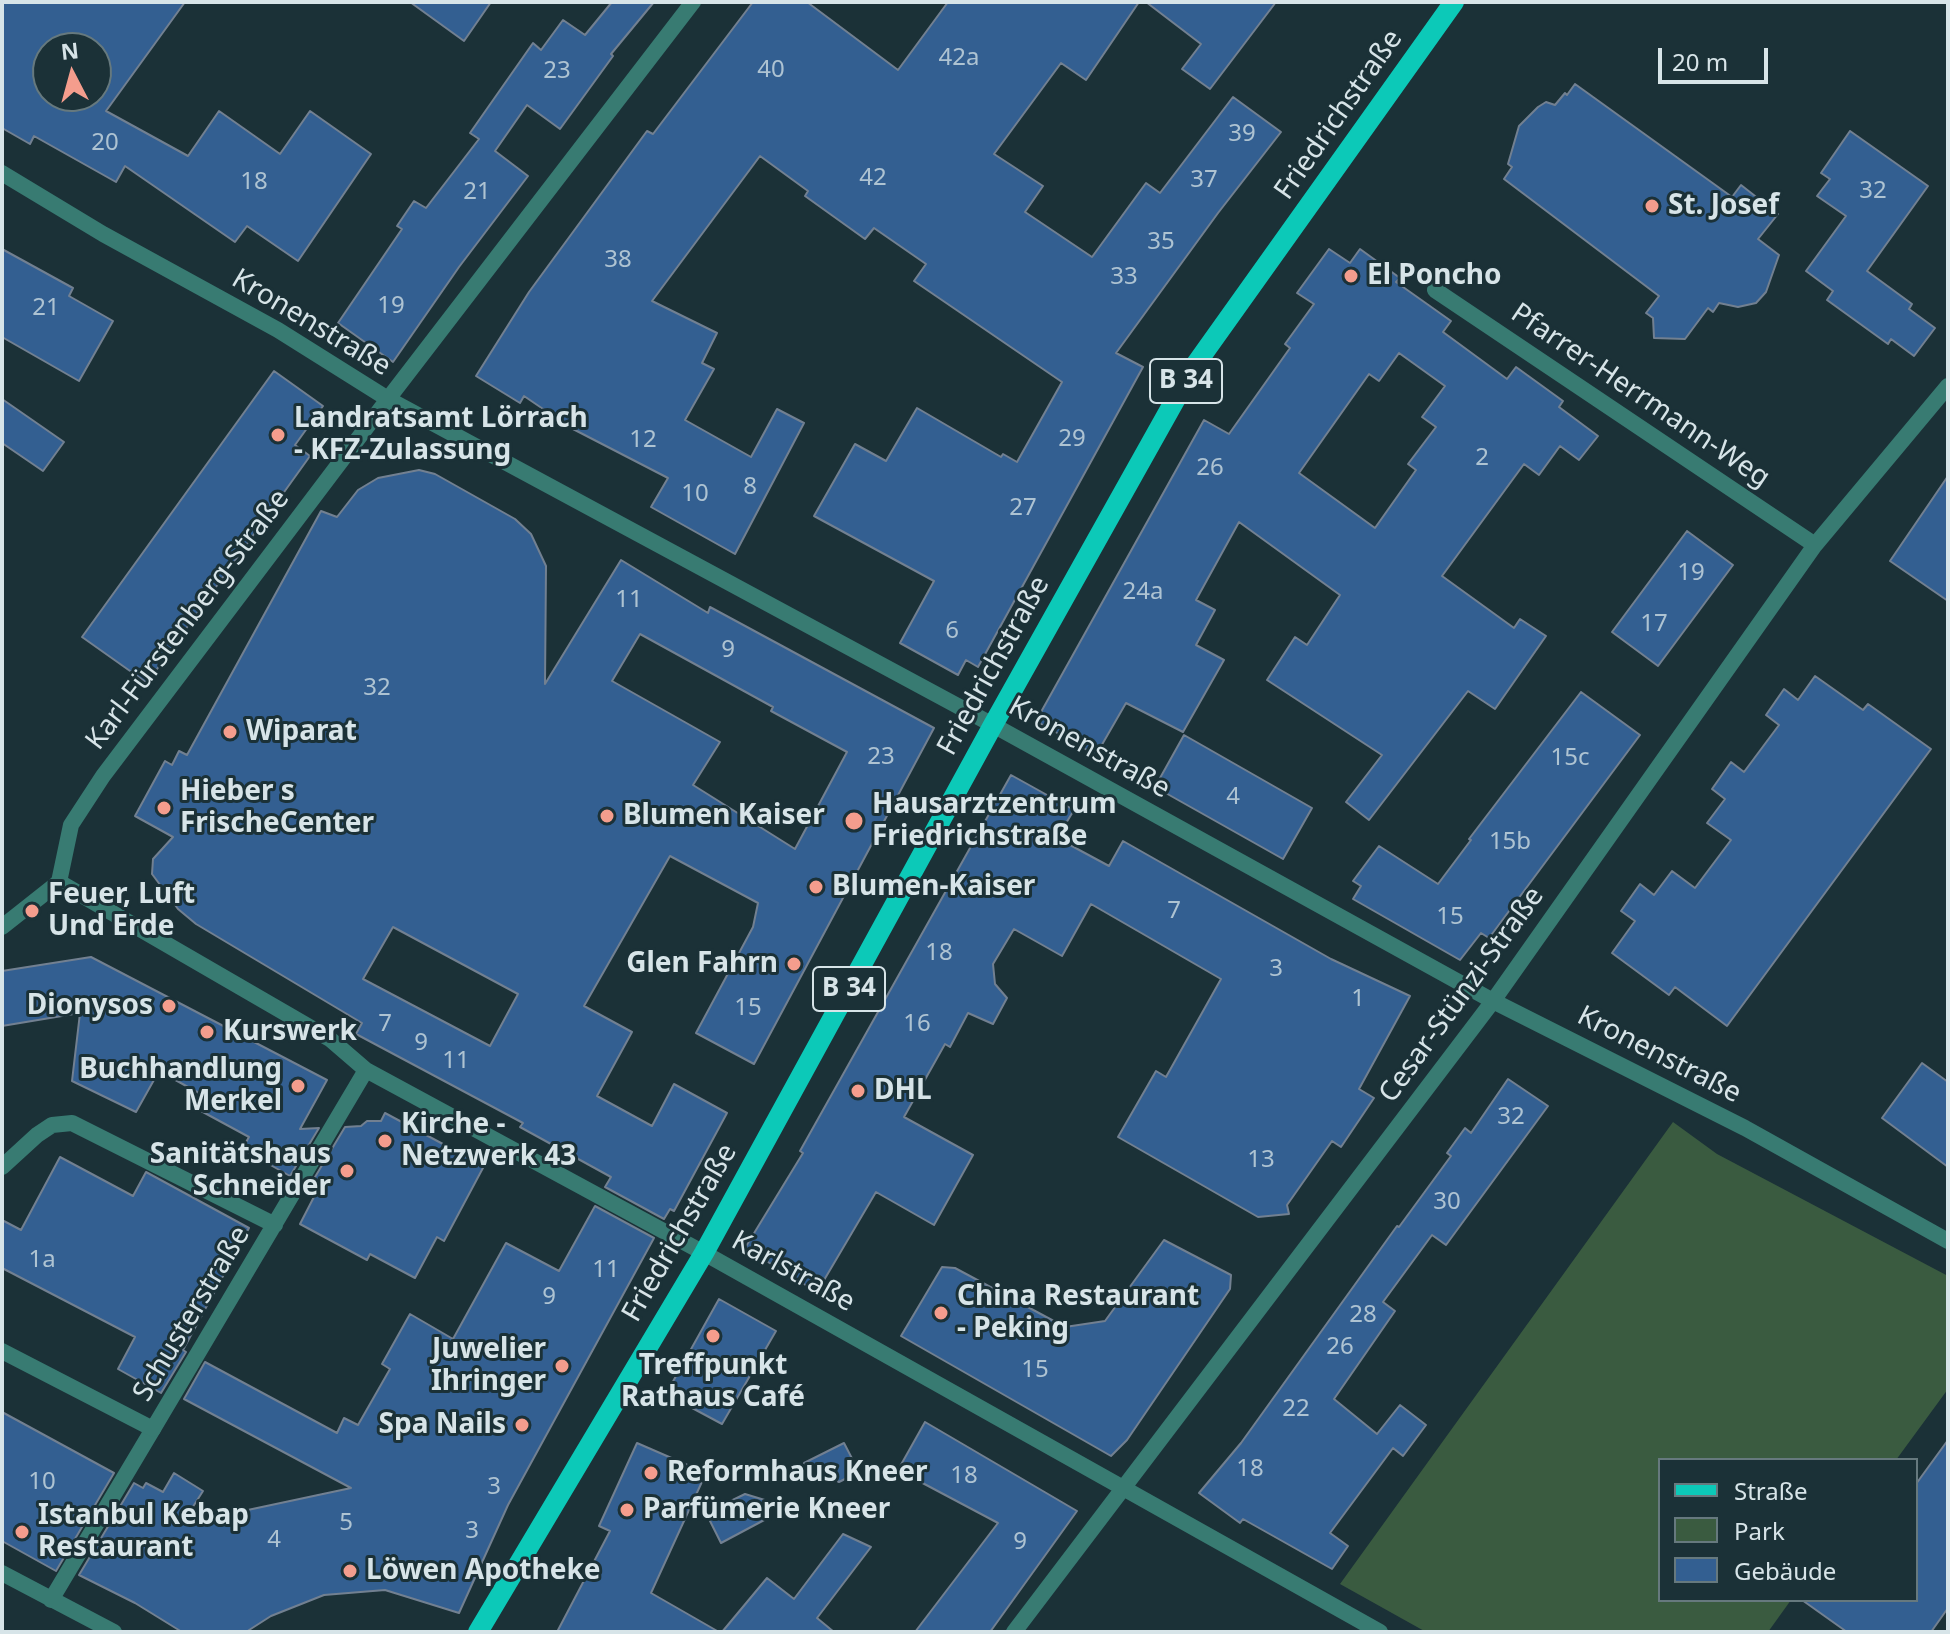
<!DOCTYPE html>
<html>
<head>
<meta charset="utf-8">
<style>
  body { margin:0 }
  #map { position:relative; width:1950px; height:1634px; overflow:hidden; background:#1b3137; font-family:"Noto Sans",sans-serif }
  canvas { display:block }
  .frame { position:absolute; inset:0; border:4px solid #d7e4e8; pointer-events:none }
  .legend { position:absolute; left:1658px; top:1458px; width:260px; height:144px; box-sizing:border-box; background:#1b3137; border:2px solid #66797e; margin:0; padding:10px 14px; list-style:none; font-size:24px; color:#d7e4e8 }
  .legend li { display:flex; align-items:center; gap:16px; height:40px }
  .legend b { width:40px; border:2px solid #66797e }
  .north { position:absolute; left:32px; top:32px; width:80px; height:80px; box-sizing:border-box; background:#1b3137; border:2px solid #66797e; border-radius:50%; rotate:354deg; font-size:22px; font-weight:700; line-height:32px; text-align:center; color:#d7e4e8 }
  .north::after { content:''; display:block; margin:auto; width:28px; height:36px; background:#f49d8d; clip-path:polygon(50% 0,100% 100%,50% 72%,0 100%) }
  .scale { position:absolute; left:1658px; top:48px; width:110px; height:36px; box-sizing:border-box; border:4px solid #d7e4e8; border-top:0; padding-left:10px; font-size:24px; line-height:28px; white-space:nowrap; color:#d7e4e8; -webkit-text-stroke:6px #1b3137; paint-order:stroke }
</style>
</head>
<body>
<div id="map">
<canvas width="1950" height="1634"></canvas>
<div class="frame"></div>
<ul class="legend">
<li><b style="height:10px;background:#0cc9b8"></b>Straße</li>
<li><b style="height:22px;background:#3a5b40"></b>Park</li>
<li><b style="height:22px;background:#335f91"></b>Gebäude</li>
</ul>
<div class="north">N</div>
<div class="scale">20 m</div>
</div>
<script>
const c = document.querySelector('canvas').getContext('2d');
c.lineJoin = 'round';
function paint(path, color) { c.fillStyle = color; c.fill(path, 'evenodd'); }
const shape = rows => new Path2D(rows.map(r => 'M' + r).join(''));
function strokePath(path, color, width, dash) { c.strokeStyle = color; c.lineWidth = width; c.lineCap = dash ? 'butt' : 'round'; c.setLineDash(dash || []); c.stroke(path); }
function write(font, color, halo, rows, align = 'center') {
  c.font = font + ' "Noto Sans",sans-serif'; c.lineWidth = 6; c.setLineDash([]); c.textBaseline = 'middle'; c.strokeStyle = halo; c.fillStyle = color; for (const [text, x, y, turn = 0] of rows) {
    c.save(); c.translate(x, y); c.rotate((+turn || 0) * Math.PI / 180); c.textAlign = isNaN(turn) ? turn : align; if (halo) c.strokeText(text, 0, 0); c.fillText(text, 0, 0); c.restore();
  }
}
const green = shape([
  [1673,1122,1717,1154,1948,1276,1948,1389,1896,1460,1660,1460,1660,1600,1791,1600,1768,1632,1426,1632,1340,1584]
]);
const building = shape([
  [2,2,185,2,106,111,188,156,219,111,280,154,310,111,371,154,298,261,247,226,235,242,125,166,116,182,34,136,30,144,2,128,2,2],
  [48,48,96,48,96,96,48,96,48,48],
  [410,2,491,2,464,41,410,2],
  [612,2,654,2,611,54,613,56,560,129,527,105,495,151,528,176,459,267,393,362,338,323,402,229,397,226,414,201,426,208,479,139,470,133,533,43,541,50,563,20,585,35,612,2],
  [753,2,807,2,898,70,948,2,1139,2,1086,80,1061,63,994,154,1043,186,1025,212,1092,257,1146,183,1160,193,1233,97,1281,132,1218,213,1116,353,1143,367,978,667,966,660,958,675,900,643,934,581,814,516,855,444,886,461,917,408,1001,457,1003,454,1017,462,1062,382,914,281,926,264,874,228,865,239,805,196,808,191,760,156,652,301,717,333,702,363,714,369,685,420,751,457,777,409,804,423,735,554,651,507,668,478,571,428,524,396,520,403,476,376,529,292,647,131,653,134,753,2],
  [1146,2,1276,2,1210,89,1182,69,1201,44,1146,2],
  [1575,84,1732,197,1741,185,1778,214,1758,239,1779,255,1766,292,1756,303,1738,307,1719,303,1713,312,1708,308,1685,339,1654,338,1653,318,1646,313,1659,296,1504,179,1512,167,1508,164,1519,126,1538,107,1546,102,1555,105,1565,93,1567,95,1575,84],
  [1850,131,1928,186,1867,271,1912,304,1909,309,1935,328,1914,356,1891,339,1888,344,1827,300,1833,291,1806,271,1846,216,1817,196,1830,179,1821,173,1850,131],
  [2,249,73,288,69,296,113,321,79,381,2,337,2,249],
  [1329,249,1350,263,1360,249,1400,278,1396,282,1451,321,1443,332,1507,379,1516,367,1563,401,1559,407,1598,436,1579,460,1560,446,1539,475,1524,464,1442,576,1514,628,1520,619,1546,636,1495,709,1468,691,1369,820,1346,802,1382,755,1267,680,1295,637,1307,645,1340,595,1239,522,1196,600,1215,610,1196,645,1224,660,1183,732,1126,703,1096,755,1036,721,1204,420,1229,434,1290,348,1285,344,1314,304,1297,293,1329,249],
  [1399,353,1445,386,1422,417,1436,427,1408,464,1416,470,1375,528,1299,473,1369,374,1379,381,1399,353],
  [274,371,323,406,295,445,310,456,147,683,82,637,274,371],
  [2,399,64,442,43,471,2,443,2,399],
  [419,470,435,474,515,519,531,534,546,566,545,684,621,560,708,613,710,607,934,728,754,1064,696,1033,753,927,758,903,670,856,584,1006,632,1032,597,1096,652,1126,674,1084,727,1113,674,1211,670,1209,664,1219,605,1187,611,1177,520,1127,523,1123,356,1034,362,1023,196,924,178,909,152,874,153,859,173,837,135,816,165,761,172,765,179,751,187,755,321,511,337,517,358,490,378,478,419,470],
  [640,634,773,707,771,711,847,752,795,849,693,785,720,742,612,681,640,634],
  [393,927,518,994,490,1046,363,979,393,927],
  [1948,476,1948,601,1890,561,1948,476],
  [1687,531,1733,565,1658,666,1612,632,1687,531],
  [1815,676,1863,710,1868,704,1931,749,1727,1026,1675,987,1669,995,1612,953,1635,921,1621,911,1640,884,1654,895,1672,871,1695,888,1731,840,1707,823,1725,799,1712,789,1731,762,1744,772,1779,725,1766,715,1784,689,1798,700,1815,676],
  [1581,692,1640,735,1489,938,1481,933,1460,960,1353,899,1361,886,1353,881,1379,846,1438,884,1471,840,1469,839,1581,692],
  [1184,735,1312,808,1283,859,1155,787,1184,735],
  [1011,775,1074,810,1057,838,1109,866,1123,841,1331,959,1410,996,1359,1089,1374,1098,1341,1147,1332,1141,1287,1205,1289,1214,1258,1217,1118,1137,1156,1071,1166,1077,1221,979,1091,904,1062,956,1014,929,993,964,995,984,1007,998,993,1024,968,1013,950,1047,945,1044,904,1117,973,1155,934,1225,876,1192,817,1292,745,1248,803,1153,800,1151,1011,775],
  [91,957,327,1080,300,1129,319,1128,290,1176,242,1149,249,1137,201,1111,208,1098,159,1071,136,1112,72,1081,80,1013,2,1026,2,971,91,957],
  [1922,1063,1948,1082,1948,1167,1882,1118,1922,1063],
  [1508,1079,1548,1106,1446,1245,1432,1235,1383,1302,1395,1311,1334,1399,1377,1434,1400,1405,1426,1425,1403,1456,1393,1448,1330,1533,1348,1546,1332,1569,1243,1519,1240,1523,1199,1493,1241,1443,1397,1226,1399,1227,1451,1156,1447,1153,1465,1128,1471,1133,1508,1079],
  [385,1113,484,1166,444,1241,437,1237,415,1278,370,1254,367,1260,300,1224,317,1191,309,1187,345,1127,361,1126,367,1121,381,1121,385,1113],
  [60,1157,133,1196,146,1172,249,1228,183,1350,186,1352,161,1393,118,1369,135,1337,2,1268,2,1220,21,1230,60,1157],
  [595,1206,654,1238,508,1505,459,1613,385,1590,324,1595,271,1616,246,1632,182,1632,135,1603,79,1575,134,1483,143,1488,146,1483,163,1492,174,1473,203,1491,182,1524,351,1488,184,1399,205,1362,337,1433,344,1418,358,1425,390,1369,382,1364,410,1314,453,1339,506,1243,559,1271,595,1206],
  [1164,1240,1231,1275,1230,1289,1127,1440,1111,1456,901,1336,942,1267,955,1268,1065,1327,1105,1321,1164,1240],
  [719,1299,776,1331,722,1424,666,1394,719,1299],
  [2,1412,114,1473,56,1571,2,1541,2,1412],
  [925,1422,1077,1511,990,1632,915,1632,998,1523,898,1470,925,1422],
  [1948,1440,1948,1608,1931,1632,1847,1632,1802,1600,1916,1600,1916,1484,1948,1440],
  [637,1443,706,1473,651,1593,719,1632,557,1632,610,1531,599,1526,637,1443],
  [844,1443,859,1472,839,1482,804,1463,844,1443],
  [745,1494,768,1501,768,1518,721,1543,706,1513,745,1494],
  [843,1534,871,1547,817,1618,834,1632,722,1632,767,1578,794,1599,843,1534]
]);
const pedestrian = shape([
  [2,927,59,882],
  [2,1573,114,1632],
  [51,1600,153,1429]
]);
const minor = shape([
  [693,2,388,399,103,776,71,825,59,882,330,1039,366,1070,704,1253,1380,1632],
  [2,173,103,234,278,330,388,399,993,725,1493,1001,1745,1128,1948,1241],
  [1435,290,1815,545],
  [2,1167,37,1135,52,1125,72,1123,275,1225],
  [2,1351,153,1429,366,1070],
  [1014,1632,1493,1001,1815,545,1948,386]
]);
const primary = shape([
  [478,1632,704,1253,993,725,1193,368,1454,2]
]);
const markers = [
  [1652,206,8,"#f49d8d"],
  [1351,276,8,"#f49d8d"],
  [278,435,8,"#f49d8d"],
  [230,732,8,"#f49d8d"],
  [164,808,8,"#f49d8d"],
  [607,816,8,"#f49d8d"],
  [854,821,10,"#f49d8d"],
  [816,887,8,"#f49d8d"],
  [32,911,8,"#f49d8d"],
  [794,964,8,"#f49d8d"],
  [169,1006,8,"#f49d8d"],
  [207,1032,8,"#f49d8d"],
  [298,1086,8,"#f49d8d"],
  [858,1091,8,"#f49d8d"],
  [385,1141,8,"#f49d8d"],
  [347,1171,8,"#f49d8d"],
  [941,1313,8,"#f49d8d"],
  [713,1336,8,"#f49d8d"],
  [562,1366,8,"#f49d8d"],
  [522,1425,8,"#f49d8d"],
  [651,1473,8,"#f49d8d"],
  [627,1510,8,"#f49d8d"],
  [22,1532,8,"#f49d8d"],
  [350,1571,8,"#f49d8d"]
];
const numberNames = [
  ["42a",959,58],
  ["40",771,70],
  ["23",557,71],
  ["39",1242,134],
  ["20",105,143],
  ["42",873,178],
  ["37",1204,180],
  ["18",254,182],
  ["32",1873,191],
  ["21",477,192],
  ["35",1161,242],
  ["38",618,260],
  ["33",1124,277],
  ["19",391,306],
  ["21",46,308],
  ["29",1072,439],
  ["12",643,440],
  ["2",1482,458],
  ["26",1210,468],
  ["8",750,487],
  ["10",695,494],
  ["27",1023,508],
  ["19",1691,573],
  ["24a",1143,592],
  ["11",629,600],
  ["17",1654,624],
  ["6",952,631],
  ["9",728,650],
  ["32",377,688],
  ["23",881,757],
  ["15c",1570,758],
  ["4",1233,797],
  ["15b",1510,842],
  ["7",1174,911],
  ["15",1450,917],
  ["18",939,953],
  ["3",1276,969],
  ["1",1358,999],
  ["15",748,1008],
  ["7",385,1024],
  ["16",917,1024],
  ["9",421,1043],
  ["11",456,1061],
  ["32",1511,1117],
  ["13",1261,1160],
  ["30",1447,1202],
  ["1a",42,1260],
  ["11",606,1270],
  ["9",549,1297],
  ["28",1363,1315],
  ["26",1340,1347],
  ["15",1035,1370],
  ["22",1296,1409],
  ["18",1250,1469],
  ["18",964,1476],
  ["10",42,1482],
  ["3",494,1487],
  ["5",346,1523],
  ["3",472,1531],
  ["4",274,1540],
  ["9",1020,1542]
];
const shields = [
  [1186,381,72],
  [849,989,72]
];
const shieldNames = [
  ["B 34",1186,381],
  ["B 34",849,989]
];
const streetNames = [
  ["Friedrichstraße",1339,115,-55],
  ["Kronenstraße",311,323,31],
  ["Pfarrer-Herrmann-Weg",1640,396,34],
  ["Karl-Fürstenberg-Straße",188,620,-53],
  ["Friedrichstraße",994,666,-61],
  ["Kronenstraße",1089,748,29],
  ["Cesar-Stünzi-Straße",1462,995,-54],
  ["Kronenstraße",1659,1055,27],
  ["Friedrichstraße",680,1233,-60],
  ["Karlstraße",793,1272,29],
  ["Schusterstraße",192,1314,-59]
];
const poiNames = [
  ["St. Josef",1668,206],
  ["El Poncho",1367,276],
  ["Landratsamt Lörrach",294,419],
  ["- KFZ-Zulassung",294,451],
  ["Wiparat",246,732],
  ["Hieber s",180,792],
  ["FrischeCenter",180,824],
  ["Hausarztzentrum",872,805],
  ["Friedrichstraße",872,837],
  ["Blumen Kaiser",623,816],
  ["Blumen-Kaiser",832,887],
  ["Feuer, Luft",48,895],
  ["Und Erde",48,927],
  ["Glen Fahrn",778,964,"right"],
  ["Dionysos",153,1006,"right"],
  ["Kurswerk",223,1032],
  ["Buchhandlung",282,1070,"right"],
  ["Merkel",282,1102,"right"],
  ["DHL",874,1091],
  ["Kirche -",401,1125],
  ["Netzwerk 43",401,1157],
  ["Sanitätshaus",331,1155,"right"],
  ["Schneider",331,1187,"right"],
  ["China Restaurant",957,1297],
  ["- Peking",957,1329],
  ["Juwelier",546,1350,"right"],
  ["Ihringer",546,1382,"right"],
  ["Treffpunkt",713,1366,"center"],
  ["Rathaus Café",713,1398,"center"],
  ["Spa Nails",506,1425,"right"],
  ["Reformhaus Kneer",667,1473],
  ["Parfümerie Kneer",643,1510],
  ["Istanbul Kebap",38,1516],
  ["Restaurant",38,1548],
  ["Löwen Apotheke",366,1571]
];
paint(green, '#3a5b40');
paint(building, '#335f91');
strokePath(building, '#728091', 2);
strokePath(pedestrian, '#387b72', 16);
strokePath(minor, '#387b72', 16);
strokePath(primary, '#0cc9b8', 20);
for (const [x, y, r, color] of markers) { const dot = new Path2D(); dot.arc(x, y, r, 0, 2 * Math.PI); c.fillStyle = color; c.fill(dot); strokePath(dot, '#1b3137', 3); }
write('24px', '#aec3d2', null, numberNames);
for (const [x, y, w] of shields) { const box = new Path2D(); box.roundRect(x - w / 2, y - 22, w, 44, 6); c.fillStyle = '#1b3137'; c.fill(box); strokePath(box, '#d7e4e8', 2); }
write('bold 26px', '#d7e4e8', null, shieldNames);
write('28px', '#d7e4e8', '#1b3137', streetNames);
write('bold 28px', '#d7e4e8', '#1b3137', poiNames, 'left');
</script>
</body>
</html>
